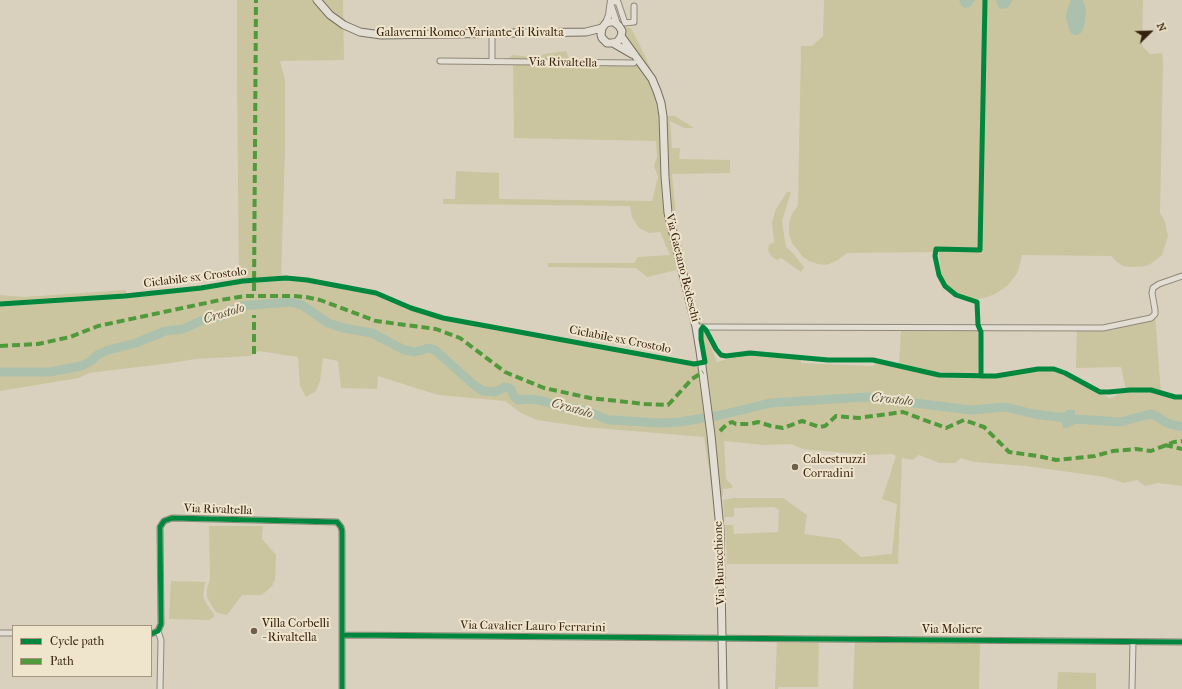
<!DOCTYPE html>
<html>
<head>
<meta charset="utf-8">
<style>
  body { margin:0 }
  #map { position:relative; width:1182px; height:689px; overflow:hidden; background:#d9d1bd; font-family:"IM FELL French Canon",serif }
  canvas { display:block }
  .legend { position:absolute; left:12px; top:625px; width:140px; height:52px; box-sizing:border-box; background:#efe4cc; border:1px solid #a59680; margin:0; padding:5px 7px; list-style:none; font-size:12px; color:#36200e }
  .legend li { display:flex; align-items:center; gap:8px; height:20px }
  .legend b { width:20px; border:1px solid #a59680 }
  .north { position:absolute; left:1130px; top:12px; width:40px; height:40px; -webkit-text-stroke:3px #efe4cc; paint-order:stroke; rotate:67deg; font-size:11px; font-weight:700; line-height:16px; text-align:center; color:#36200e }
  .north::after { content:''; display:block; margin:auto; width:14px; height:18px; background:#36200e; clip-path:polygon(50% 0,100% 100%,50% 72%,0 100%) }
</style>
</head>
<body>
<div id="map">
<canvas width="1182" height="689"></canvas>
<ul class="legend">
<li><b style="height:5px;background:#00873e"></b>Cycle path</li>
<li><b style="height:5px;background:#519a3c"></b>Path</li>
</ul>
<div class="north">N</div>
</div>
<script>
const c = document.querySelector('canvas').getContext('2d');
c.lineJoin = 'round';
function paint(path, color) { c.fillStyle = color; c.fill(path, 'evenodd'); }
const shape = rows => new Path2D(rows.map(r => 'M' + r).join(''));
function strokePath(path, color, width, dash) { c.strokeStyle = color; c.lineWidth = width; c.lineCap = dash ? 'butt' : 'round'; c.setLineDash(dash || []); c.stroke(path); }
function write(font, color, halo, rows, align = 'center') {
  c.font = font + ' "IM FELL French Canon",serif'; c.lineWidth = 4; c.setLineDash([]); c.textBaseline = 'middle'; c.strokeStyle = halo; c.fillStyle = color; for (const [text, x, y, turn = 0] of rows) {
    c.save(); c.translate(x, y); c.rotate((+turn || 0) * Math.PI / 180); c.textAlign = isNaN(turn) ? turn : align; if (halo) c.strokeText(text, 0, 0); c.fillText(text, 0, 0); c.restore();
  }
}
const green = shape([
  [237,0,343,0,344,60,280,61,285,80,285,148,281,278,307,280,376,293,411,308,443,318,694,364,702,363,701,330,703,327,717,362,750,353,801,357,801,363,873,366,878,361,939,375,996,376,1038,369,1054,369,1079,380,1109,398,1114,397,1122,391,1126,390,1121,367,1076,368,1077,328,1103,328,1151,318,1155,314,1161,393,1175,397,1182,397,1182,486,1158,483,1145,486,1137,480,1124,483,1105,477,1026,466,974,462,961,458,955,463,939,463,919,455,913,460,902,458,898,564,727,564,725,525,733,525,734,534,778,532,779,510,774,507,734,508,734,517,724,517,723,500,733,498,783,498,807,515,804,534,840,539,861,557,892,554,897,504,882,499,896,456,892,454,868,455,803,449,791,444,764,445,724,441,726,479,732,485,732,488,723,489,723,495,718,502,712,490,704,437,585,427,537,420,521,413,505,401,438,395,378,376,377,389,341,388,338,361,323,358,320,381,316,391,306,397,300,386,298,357,259,351,250,356,196,359,171,363,89,373,79,378,0,391,0,295,24,297,126,290,126,296,201,288,239,281,237,83],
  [824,0,1143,0,1142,46,1150,54,1162,53,1163,61,1160,213,1165,222,1168,236,1162,255,1152,263,1146,266,1130,267,1123,266,1116,261,1111,256,1022,255,1019,268,1016,275,1007,286,995,294,987,297,977,299,968,298,962,296,952,291,948,287,941,273,939,252,847,253,838,260,826,265,818,264,809,261,803,257,792,243,789,234,789,223,792,214,798,206,801,46,812,46,823,36],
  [625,27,631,28,644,54,658,84,667,116,675,116,694,128,684,128,670,121,672,148,680,148,679,159,730,160,730,173,672,174,677,227,689,277,692,282,681,286,677,270,647,277,636,268,548,267,548,263,634,263,638,257,670,255,660,232,649,233,639,228,632,217,630,206,443,204,443,199,455,199,456,171,499,173,499,199,652,201,658,177,654,166,657,157,656,141,514,138,513,63,503,62,513,55,538,58,544,54,566,51,571,63,635,63,625,45],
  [787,192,791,192,782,221,786,247,793,253,804,267,801,272,781,258,777,260,771,256,768,250,769,245,774,242,772,222,776,209],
  [901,329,978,329,980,334,978,373,934,372,899,364],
  [209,526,263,526,262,539,276,555,275,580,272,586,262,595,242,595,227,615,218,613,215,611,207,597,207,589,210,579],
  [171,581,205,582,203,596,206,603,214,614,214,617,209,620,169,619],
  [777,639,819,639,818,687,778,687,778,689,775,689],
  [855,639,980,640,979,689,853,689],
  [1058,672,1096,673,1096,689,1057,689]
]);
const water = shape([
  [959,0,975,0,970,7,965,8,961,5],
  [996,0,1012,0,1010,5,1007,8,1002,9,998,7],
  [1071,0,1082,0,1085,5,1086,13,1084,27,1081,33,1076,35,1074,35,1070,32,1068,26,1066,17,1067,10],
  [1066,410,1075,410,1075,424,1067,428,1063,428,1062,421,1057,417,1061,413,1066,412]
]);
const river = shape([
  [0,372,49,372,81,366,91,361,97,355,108,350,136,343,165,331,183,329,205,319,222,316,240,306,290,302,302,305,328,323,343,328,372,333,404,350,415,352,429,348,435,350,474,385,483,391,495,392,505,387,509,388,511,389,514,396,518,400,532,399,543,401,561,407,579,409,592,413,608,420,613,420,660,423,680,422,716,416,770,403,866,397,971,410,1005,407,1034,414,1075,419,1120,422,1151,414,1158,417,1167,423,1182,427]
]);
const minor = shape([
  [611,2,618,2,625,23,634,22,634,6],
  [440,61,634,63],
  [492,62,492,34],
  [696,327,1103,328,1151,318,1155,314,1155,310,1152,293,1153,288,1159,284,1182,276],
  [158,631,161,640,160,689],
  [0,633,13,633],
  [151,634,158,631,161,624,160,527,164,521,172,518,337,522,341,527,342,531,342,689],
  [343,635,1182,642],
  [1132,689,1133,642]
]);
const tertiary = shape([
  [611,6,617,24],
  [606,23,609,15,611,0]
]);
const secondary = shape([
  [317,0,330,15,344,25,360,32,381,35,586,32,602,28,606,23,610,22,614,22,619,26,622,31,621,37,617,42,613,43,607,43,602,38,601,35,602,28],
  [621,36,652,79,657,91,661,103,663,116,665,177,668,213,696,327,700,351,711,435,720,529,723,689],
  [613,43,632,54]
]);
const quiet = shape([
  [254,291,256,0],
  [0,346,38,344,70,337,98,326,220,300,246,296,294,296,306,297,320,300,376,321,436,329,460,338,505,372,544,388,590,398,645,404,668,405,692,379,703,372],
  [254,354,254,315],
  [720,431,727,424,732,422,736,424,750,424,758,422,771,426,783,428,802,421,820,427,825,426,836,416,858,418,903,412,946,428,964,420,984,427,1009,452,1038,456,1056,460,1095,456,1113,451,1136,449,1151,451,1174,442,1182,441],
  [1165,445,1182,449]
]);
const cycleway = shape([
  [0,304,125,296,201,288,243,281,286,278,307,280,376,293,411,308,443,318,694,364,705,362,701,339,701,330,703,327,706,330,716,349,721,355,726,356,750,353,828,360,873,360,939,375,996,376,1038,369,1054,369,1065,373,1100,392,1109,392,1130,390,1151,390,1175,397,1182,397],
  [981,376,981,332,978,325,977,302,956,295,945,286,939,275,935,256,936,249,980,250,985,0],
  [151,634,158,631,161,624,160,527,164,521,172,518,337,522,341,527,342,531,342,689],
  [343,635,1182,642]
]);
const markers = [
  [795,467,4,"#6f5e4b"],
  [254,631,4,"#6f5e4b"]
];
const streetNames = [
  ["Galaverni Romeo Variante di Rivalta",470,33],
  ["Via Rivaltella",563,63,1],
  ["Via Gaetano Bedeschi",682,268,76],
  ["Ciclabile sx Crostolo",195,278,-7],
  ["Ciclabile sx Crostolo",620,340,11],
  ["Via Rivaltella",218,510,2],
  ["Via Buracchione",720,563,-92],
  ["Via Cavalier Lauro Ferrarini",533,627,1],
  ["Via Moliere",952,630]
];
const poiNames = [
  ["Calcestruzzi",803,460],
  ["Corradini",803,474],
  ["Villa Corbelli",262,624],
  ["- Rivaltella",262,638]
];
const waterNames = [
  ["Crostolo",224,314,-17],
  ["Crostolo",892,400,6],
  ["Crostolo",572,409,16]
];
paint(green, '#cac59f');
paint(water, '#abc1ad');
strokePath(river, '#abc1ad', 9);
strokePath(minor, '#90887a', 7);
strokePath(tertiary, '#90887a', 8);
strokePath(secondary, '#787064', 9);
strokePath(minor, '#e2ded3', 5);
strokePath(tertiary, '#e2ded3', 6);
strokePath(secondary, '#e2ded3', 7);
strokePath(quiet, '#519a3c', 4, [8, 4]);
strokePath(cycleway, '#00873e', 5);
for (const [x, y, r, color] of markers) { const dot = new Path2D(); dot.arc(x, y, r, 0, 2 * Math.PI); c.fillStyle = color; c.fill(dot); strokePath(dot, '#efe4cc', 1.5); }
write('12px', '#36200e', '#efe4cc', streetNames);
write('12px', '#36200e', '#efe4cc', poiNames, 'left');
write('italic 13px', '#534e3c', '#efe4cc', waterNames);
</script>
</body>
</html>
